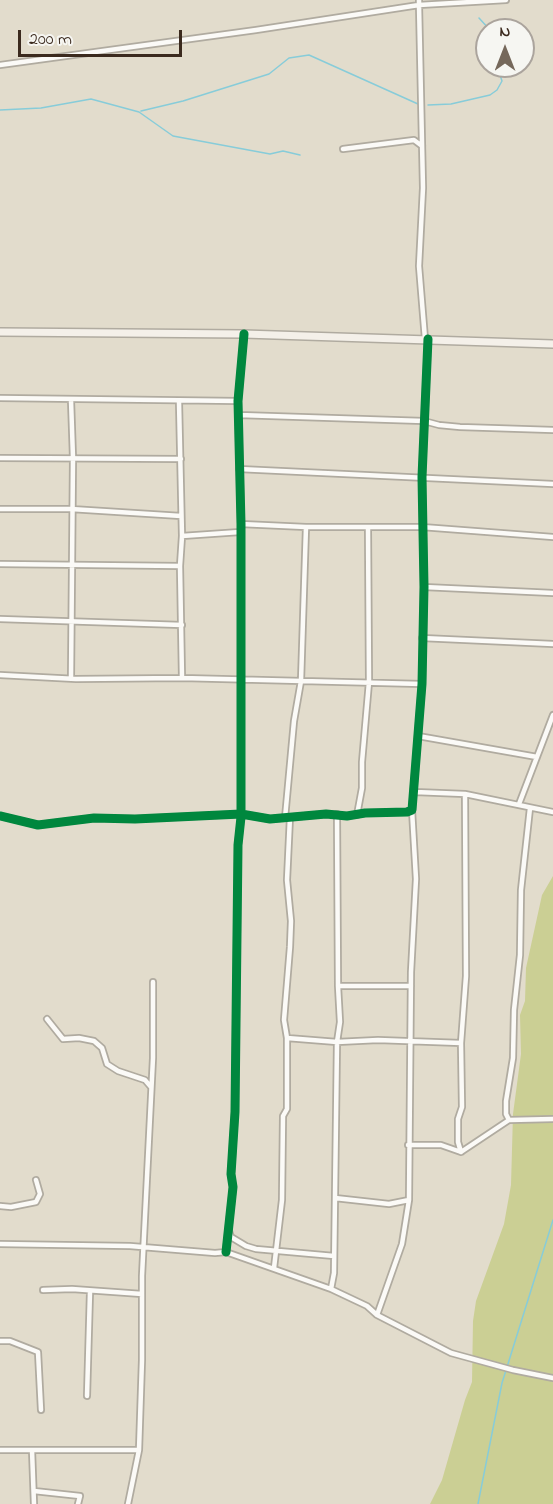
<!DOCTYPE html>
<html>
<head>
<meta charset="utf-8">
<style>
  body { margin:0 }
  #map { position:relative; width:553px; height:1504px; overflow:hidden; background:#e2dccc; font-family:"Indie Flower",sans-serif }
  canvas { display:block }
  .north { position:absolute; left:475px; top:18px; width:60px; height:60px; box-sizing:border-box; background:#f6f6f2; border:2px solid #aba49d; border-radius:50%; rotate:0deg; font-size:16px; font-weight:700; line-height:24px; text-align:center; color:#3b2a1e }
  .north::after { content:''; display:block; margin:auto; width:21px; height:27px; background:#75685b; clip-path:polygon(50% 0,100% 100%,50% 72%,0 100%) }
  .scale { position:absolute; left:18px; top:30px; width:164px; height:27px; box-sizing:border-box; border:3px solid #3b2a1e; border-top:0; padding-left:8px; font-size:18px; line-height:21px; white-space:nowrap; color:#3b2a1e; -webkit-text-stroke:4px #f6f6f2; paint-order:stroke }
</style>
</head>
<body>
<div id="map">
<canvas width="553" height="1504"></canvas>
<div class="north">N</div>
<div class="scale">200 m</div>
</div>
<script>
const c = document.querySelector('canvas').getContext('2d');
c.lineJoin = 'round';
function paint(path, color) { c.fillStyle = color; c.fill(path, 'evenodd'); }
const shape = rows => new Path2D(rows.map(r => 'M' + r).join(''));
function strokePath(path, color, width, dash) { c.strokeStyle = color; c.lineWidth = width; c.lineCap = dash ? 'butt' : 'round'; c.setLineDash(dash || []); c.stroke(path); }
const green = shape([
  [553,876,553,1504,430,1504,442,1480,465,1400,472,1382,473,1321,476,1301,504,1224,511,1185,513,1114,521,1054,520,1015,525,1001,526,968,542,895]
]);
const stream = shape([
  [479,18,490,30],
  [428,105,451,104,490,95,497,90,502,81,497,66],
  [0,110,41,108,91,99,139,112,173,136,270,154,283,151,300,155],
  [141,111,183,101,269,74,289,58,309,55,418,104],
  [478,1504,502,1383,553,1220]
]);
const street = shape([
  [0,65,256,30,419,5,419,0],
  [343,149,414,140,422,146],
  [425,339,419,266,423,188,419,5,506,0],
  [0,398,238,401],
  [71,400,73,458,71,678],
  [179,402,182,536,180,566,182,678],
  [239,415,424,421,439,425,460,427,553,430],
  [0,458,181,459],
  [239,469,553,484],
  [0,509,71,509,181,516],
  [241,524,306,527,422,527,553,537],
  [182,536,240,532],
  [0,564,180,566],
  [424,587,553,593],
  [0,619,182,625],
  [422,638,553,644],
  [0,675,76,679,182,678,422,684],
  [418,736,537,757],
  [415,792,465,794,553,812],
  [519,804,553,715],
  [357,815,362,788,362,762,369,682,368,528],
  [0,816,38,825,94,818,135,819,241,814,270,819,326,814,347,816,365,813,407,812,412,810,422,684,424,587,422,477,428,339],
  [290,817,287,880,291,921,290,947,284,1020,287,1038,337,1042,378,1040,461,1043,466,976,465,794],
  [285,818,294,721,301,681,306,527],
  [338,986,411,986],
  [47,1019,63,1039,79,1038,94,1041,102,1048,107,1064,118,1071,145,1080,151,1087],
  [461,1043,462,1107,458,1119,458,1142,461,1152],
  [509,1120,506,1114,506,1101,513,1058,514,1010,520,955,521,890,530,808],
  [408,1145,441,1145,461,1152,509,1120,553,1119],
  [335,1198,389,1204,409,1200],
  [0,1206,11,1207,36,1202,40,1194,36,1180],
  [229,1231,231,1237,246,1246,256,1249,334,1256],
  [0,1244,130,1246,215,1253,226,1252,331,1289,367,1306,377,1315,451,1353,513,1370,553,1378],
  [226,1252,233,1187,231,1174,235,1112,238,845,241,817,241,524,238,401,244,334],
  [274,1268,282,1200,283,1116,287,1109,287,1038],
  [331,1289,334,1273,337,1042,340,1022,338,986,337,814],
  [43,1290,72,1289,142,1294],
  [377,1315,402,1244,409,1200,411,972,416,879,412,810],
  [0,1341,10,1341,38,1352,41,1410],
  [87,1396,90,1292],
  [0,1450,139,1450],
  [32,1450,34,1504],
  [34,1491,80,1496,78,1504],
  [128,1504,139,1450,142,1360,142,1276,153,1058,153,982]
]);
const secondary = shape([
  [0,332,244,334,553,344]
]);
const cycleway = shape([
  [0,816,38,825,94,818,135,819,241,814,270,819,326,814,347,816,365,813,407,812,412,810,422,684,424,587,422,477,428,339],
  [226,1252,233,1187,231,1174,235,1112,238,845,241,817,241,524,238,401,244,334]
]);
paint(green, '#cbcf94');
strokePath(stream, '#87ccd9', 1.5);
strokePath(street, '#b0aba0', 8);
strokePath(secondary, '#b0aba0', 10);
strokePath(street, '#fbfaf7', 4.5);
strokePath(secondary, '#f4f0e9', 7);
strokePath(cycleway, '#00873e', 9);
</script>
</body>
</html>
